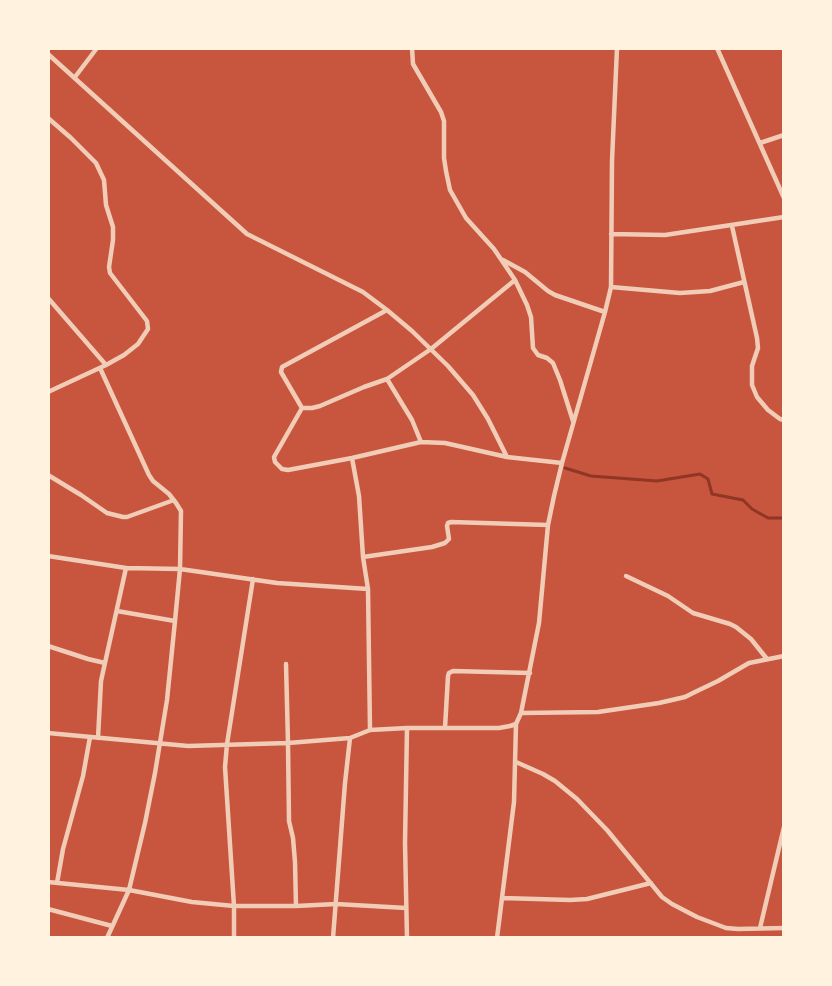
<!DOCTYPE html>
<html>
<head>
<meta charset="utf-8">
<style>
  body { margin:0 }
  #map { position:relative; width:832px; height:986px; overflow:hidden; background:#c8553d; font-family:"DejaVu Sans",sans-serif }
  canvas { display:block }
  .frame { position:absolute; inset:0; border:50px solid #fff3e0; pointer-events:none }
</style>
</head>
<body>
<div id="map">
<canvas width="832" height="986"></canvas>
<div class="frame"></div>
</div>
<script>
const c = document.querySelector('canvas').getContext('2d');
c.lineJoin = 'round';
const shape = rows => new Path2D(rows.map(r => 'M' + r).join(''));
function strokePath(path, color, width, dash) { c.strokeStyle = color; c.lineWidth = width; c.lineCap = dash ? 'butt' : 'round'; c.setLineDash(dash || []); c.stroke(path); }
const stream = shape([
  [565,468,591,476,657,481,700,474,708,479,712,494,743,500,752,509,768,518,784,518]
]);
const minor = shape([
  [412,48,413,64,441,112,444,121,444,158,446,171,450,190,466,218,494,249,515,280,527,305,531,317,533,348,538,355,547,358,553,363,560,380,573,421],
  [717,48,784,198],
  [48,54,247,234,363,292,387,310,412,331,448,366,473,395,488,419,507,457],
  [75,77,97,48],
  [48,118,71,138,96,163,104,180,106,205,113,227,113,240,109,267,110,273,147,321,148,329,138,344,124,355,106,365,48,392],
  [760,143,784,135],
  [732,226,757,338,758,348,752,366,752,385,757,397,768,410,780,419,784,420],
  [611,234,665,235,784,217],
  [503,260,525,272,548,291,555,295,605,312],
  [611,287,680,293,710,291,744,282],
  [48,298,106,365],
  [100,368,149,475,153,481,169,494,176,503,181,511,180,569,175,621,167,700,155,773,145,823,129,890,107,938],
  [387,379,412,420,421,442],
  [302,408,274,457,275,462,282,469,288,470,352,458,421,442,445,443,507,457,562,463],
  [302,408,312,408,320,406,364,387,387,379,431,349,515,280],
  [302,408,281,372,282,367,387,310],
  [352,458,359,496,363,557,368,589,370,730],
  [48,475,81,495,107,513,123,517,127,517,174,500],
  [48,556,126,568,180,569,277,583,368,589],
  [363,557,432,547,445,543,449,539,447,526,448,523,451,522,548,525],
  [626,576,668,596,693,613,730,624,736,627,751,639,767,659],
  [117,611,175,621],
  [48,646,88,659,105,663],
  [286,664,288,743,289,821,293,838,295,862,296,906],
  [521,713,598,712,659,703,685,697,695,692,718,681,749,663,784,656],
  [445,728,448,676,449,673,453,671,530,673],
  [48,733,188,746,288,743,350,738,370,730,407,728,499,728,510,726,516,724,521,713,539,623,548,525,554,496,562,463,605,312,611,287,612,161,617,48],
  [98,738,101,681,126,568],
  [516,762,543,774,555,781,577,799,607,830,662,897,672,904,697,917,726,928,738,929,784,928],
  [48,882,129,890,192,902,234,906,296,906,336,904,406,908],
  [57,883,63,849,83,776,90,737],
  [502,898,570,900,587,899,651,883],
  [48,909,112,926],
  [760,928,784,827],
  [234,938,234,906,225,767,227,744,253,579],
  [333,938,345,783,350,738],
  [407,938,405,843,407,728],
  [497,938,514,802,516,724]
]);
strokePath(stream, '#8f3625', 3);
strokePath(minor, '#f1ccb7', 4.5);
</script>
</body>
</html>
